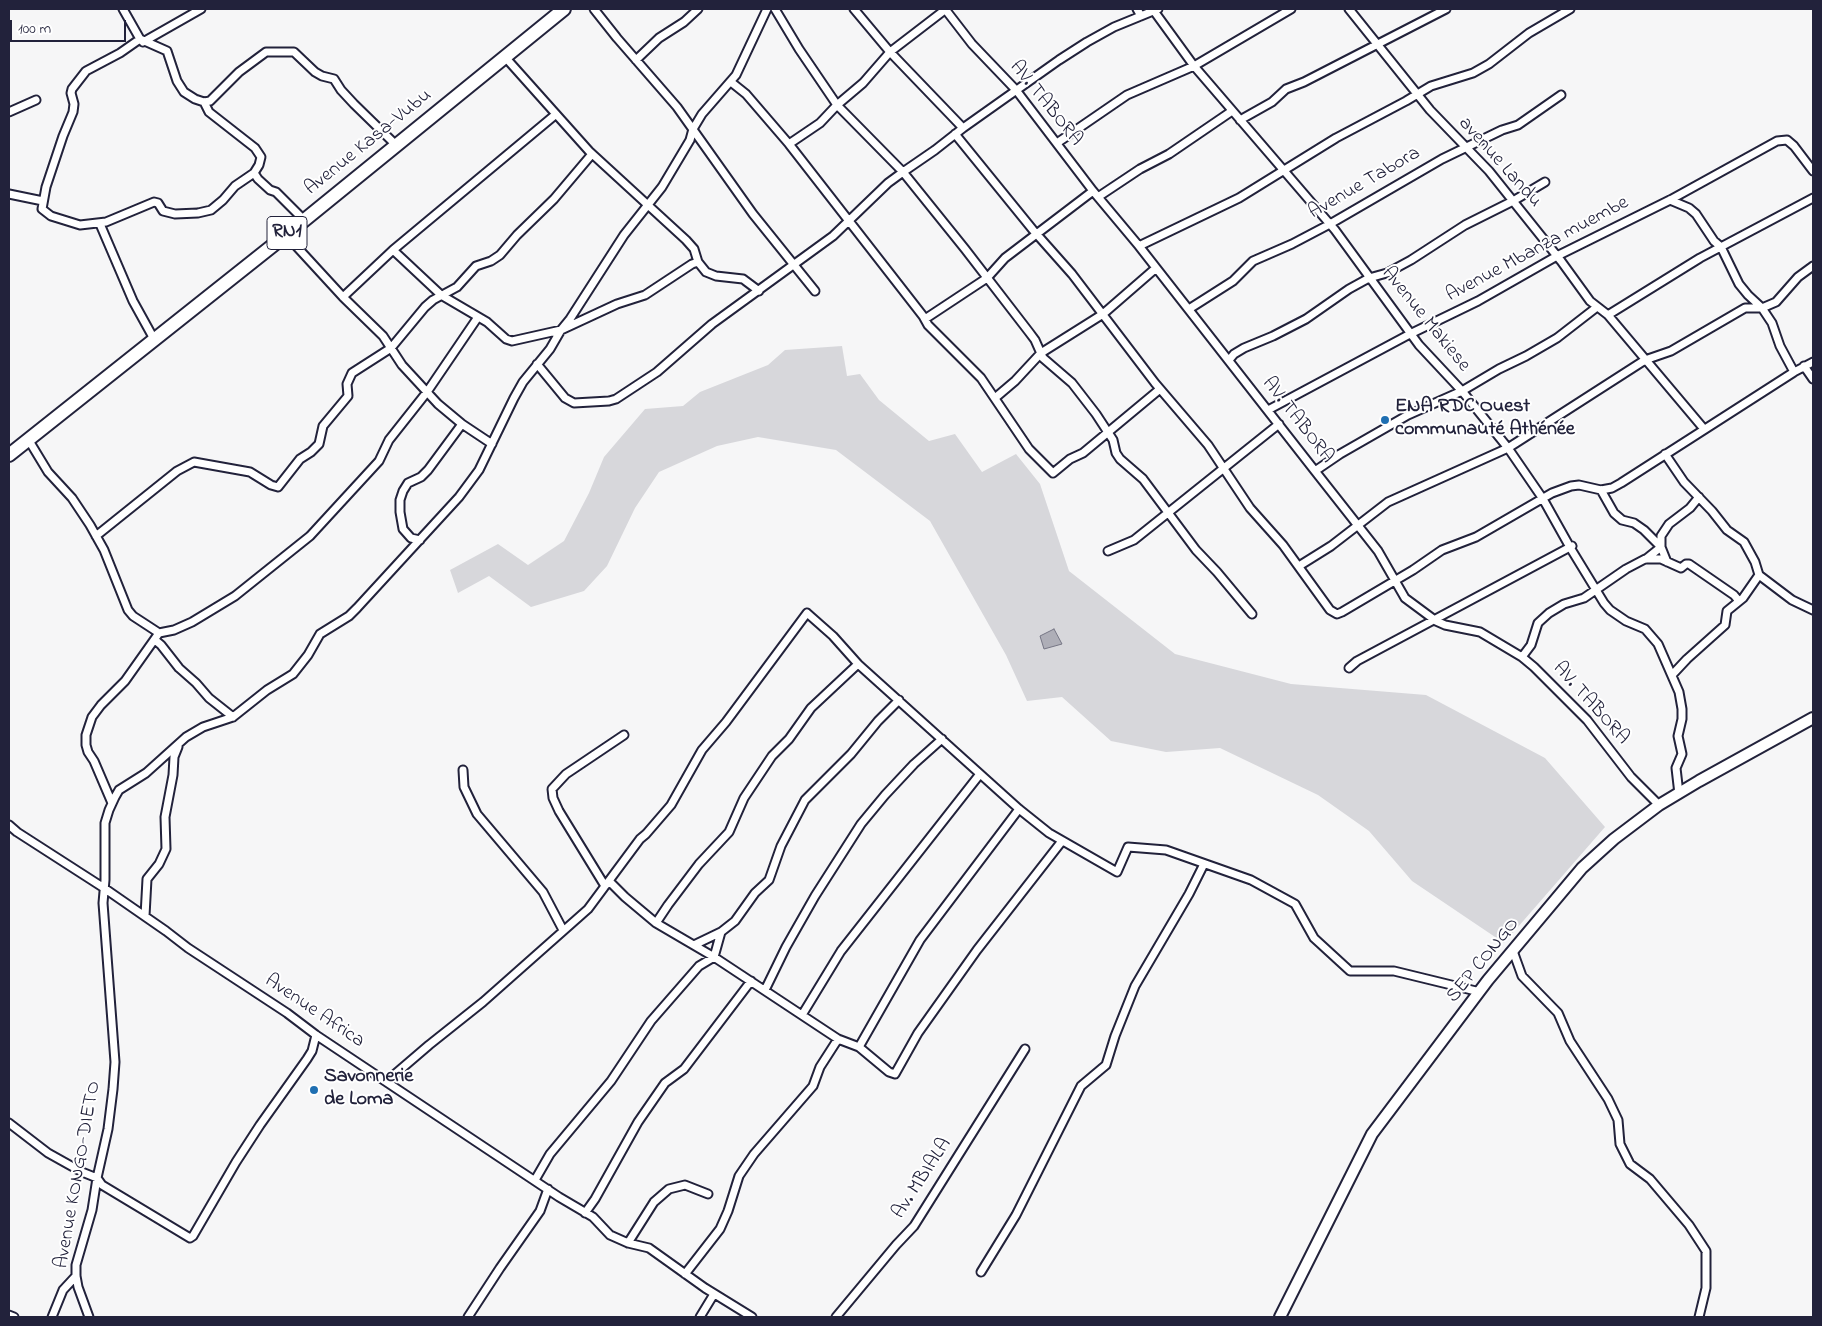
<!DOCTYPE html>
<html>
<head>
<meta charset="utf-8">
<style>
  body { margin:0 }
  #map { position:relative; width:1822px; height:1326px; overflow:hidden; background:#f6f6f7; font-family:"Indie Flower",sans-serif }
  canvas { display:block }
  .frame { position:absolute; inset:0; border:10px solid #22223b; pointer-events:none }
  .scale { position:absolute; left:10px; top:20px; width:116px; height:22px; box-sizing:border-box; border:2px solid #22223b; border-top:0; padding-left:6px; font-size:15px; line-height:18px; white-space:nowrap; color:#22223b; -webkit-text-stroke:4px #fff; paint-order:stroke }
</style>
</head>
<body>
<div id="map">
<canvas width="1822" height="1326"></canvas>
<div class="frame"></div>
<div class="scale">100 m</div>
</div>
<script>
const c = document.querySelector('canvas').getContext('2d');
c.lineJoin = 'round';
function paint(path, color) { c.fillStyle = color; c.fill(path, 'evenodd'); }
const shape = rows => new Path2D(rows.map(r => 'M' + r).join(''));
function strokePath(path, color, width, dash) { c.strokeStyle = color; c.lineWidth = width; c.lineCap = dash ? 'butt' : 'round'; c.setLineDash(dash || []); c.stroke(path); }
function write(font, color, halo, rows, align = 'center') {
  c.font = font + ' "Indie Flower",sans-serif'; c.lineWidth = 4; c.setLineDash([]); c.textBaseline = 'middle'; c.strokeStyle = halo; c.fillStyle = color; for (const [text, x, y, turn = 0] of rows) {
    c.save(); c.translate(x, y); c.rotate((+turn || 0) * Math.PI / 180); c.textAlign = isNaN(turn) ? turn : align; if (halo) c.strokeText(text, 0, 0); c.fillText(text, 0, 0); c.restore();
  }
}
const green = shape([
  [842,346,847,376,860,374,879,400,929,441,955,434,982,472,1016,454,1040,484,1069,571,1175,654,1291,684,1426,695,1545,758,1605,827,1504,943,1412,881,1369,831,1318,795,1220,748,1166,752,1111,741,1062,697,1027,701,1006,655,930,521,836,450,758,437,717,446,659,472,635,508,607,566,584,591,531,607,489,576,458,593,450,570,498,544,528,565,564,541,589,493,604,457,645,409,683,406,700,392,768,365,785,350]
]);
const water = shape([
  [1054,629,1062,644,1044,649,1040,636,1054,629]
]);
const street = shape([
  [123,9,140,39,167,51,177,81,184,92,195,99,204,102,210,101,239,72,266,52,294,52,315,72,322,76,334,79,341,90,354,104,396,145],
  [594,9,617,38,677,107,753,214,815,291],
  [775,9,799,49,837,105,903,172,965,249,1029,332,1035,340,1043,358,1072,383,1096,414,1113,440,1116,453,1120,459,1143,479,1196,550,1217,572,1252,614],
  [854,9,890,52,963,128],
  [945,9,972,44,1016,90,1093,191,1139,246,1315,471,1378,551,1405,598,1436,621,1445,625,1480,632,1522,657,1534,667,1587,720,1631,777,1659,805],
  [1137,9,1141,16],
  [1349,9,1430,110,1489,171,1561,261,1590,301,1608,315,1704,429],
  [1154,11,1194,66,1335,230,1419,345,1462,391,1508,448,1543,499,1571,549,1604,603,1610,610,1626,621,1645,629,1658,644,1679,692,1682,709,1682,719,1678,736,1682,754,1676,768,1679,794],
  [140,39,120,53,86,71,72,89,71,93,74,104,73,112,63,136,46,187,42,209,51,216,80,225,106,222,154,202,158,203,163,211,175,214,198,213,211,210,223,200,235,186,254,173,259,165,261,157,255,148,209,112,204,102],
  [143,42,201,9],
  [505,57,589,151,686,240,694,249,698,262,706,272,716,276,743,279,759,291],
  [636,60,659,38,684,22,698,9],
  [731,82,746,94,789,144,923,316,928,325,981,378,1029,449,1053,473,1070,459,1083,453,1160,389],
  [9,112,36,100],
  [1240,120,1272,102,1286,89,1304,82,1446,9],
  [955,134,1033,230,1072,274,1155,383,1208,445,1250,508,1283,545,1330,610,1337,614,1342,612,1413,570,1442,550,1476,537,1552,493,1571,486,1579,485,1601,490,1612,488,1621,483,1794,372,1813,362],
  [1057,143,1127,95,1194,66,1291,9],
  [789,144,820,123,837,105,863,83,890,52,946,9],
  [254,173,258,179,270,190,276,192,304,220],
  [9,194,43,201],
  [1098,197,1140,169,1169,154,1232,111],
  [1670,200,1689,208,1696,214,1714,241,1721,247,1739,284,1748,295,1762,308,1772,323,1780,346,1794,372],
  [100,224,133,301,154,339],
  [286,235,343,297,383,336,402,365,438,404,462,424,492,444],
  [1139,246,1239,198,1336,138,1406,101,1431,86,1473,73,1489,64,1529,33,1570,9],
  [393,250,441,295,487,322,506,339,512,341,561,330,617,304,645,295,692,264,698,262],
  [343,297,393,250,555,115],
  [1189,309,1233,281,1253,261,1292,244,1330,224,1442,159,1502,130,1518,125,1561,95],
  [1608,315,1700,258,1813,198],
  [925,319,987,278,1005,258,1093,191],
  [1229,360,1234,354,1244,348,1273,336,1306,319,1349,289,1369,278,1387,273,1411,260,1465,225,1513,201,1545,182],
  [537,364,565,398,574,403,609,401,616,399,657,372,712,324,833,236,888,183,903,172,935,150,963,128,1059,60,1087,42,1114,27,1158,9],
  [1804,366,1813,379],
  [995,398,1015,381,1041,353,1103,314,1156,268],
  [1268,410,1410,334,1478,301,1557,256,1670,200,1777,141,1787,140,1794,146,1813,171],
  [28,439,48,472,72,498,90,525,104,550,128,610,133,616,159,633,174,630,192,622,235,596,310,536,379,461,389,440,427,392,478,317],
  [1665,454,1684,482,1712,511,1727,530,1744,542,1755,562,1759,575,1792,600,1813,610],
  [1315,471,1340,454,1408,415,1462,391,1499,369,1526,356,1557,338,1597,307],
  [1601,490,1614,513,1622,520,1634,523,1644,530,1661,547,1667,562],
  [96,536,177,471,194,462,250,472,271,485,278,487,300,459,311,452,319,444,323,426,348,396,347,384,352,373,391,348,425,307,433,300,457,287,476,266,491,261,500,255,517,235,554,199,592,154],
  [420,540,411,538,403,529,400,512,400,500,403,491,408,483,421,477,428,470,462,424],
  [1108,551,1134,540,1279,424],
  [1646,559,1661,547,1661,536,1669,524,1690,508,1699,497],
  [1299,566,1331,546,1388,502,1508,448,1645,360,1671,351,1745,308,1762,308,1776,302,1798,277,1813,266],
  [155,640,161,645,179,668,196,683,209,698,233,717],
  [1522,657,1531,645,1538,623,1549,613,1564,604,1584,598,1626,569,1645,559,1661,559,1681,568,1686,564,1689,564,1734,595,1739,601],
  [1349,668,1357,661,1572,546],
  [1672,675,1687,659,1725,625,1727,611,1743,598,1759,575],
  [463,770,464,787,477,814,543,892,563,930],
  [112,803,94,761,88,752,86,745,86,735,92,717,101,705,125,681,159,633],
  [9,825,17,832,104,888,166,931,188,948,287,1013,316,1035,559,1197,593,1217,610,1235,628,1243,649,1248,705,1288,752,1317],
  [609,881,625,897,656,923,714,957,838,1039,859,1047,889,1072,895,1074,918,1033,977,950,1062,841],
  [605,886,559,811,553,798,552,789,566,774,624,735],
  [145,916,147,879,159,864,166,849,165,817,173,775,174,757,178,747],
  [656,923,668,905,699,864,729,832,744,798,772,756,789,739,811,708,858,664],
  [694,945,721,932],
  [1513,951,1522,976,1558,1013,1570,1041,1608,1099,1618,1120,1620,1144,1630,1164,1650,1179,1689,1225,1706,1251,1706,1288,1699,1317],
  [765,990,786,947,815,896,861,824,885,795,914,764,942,739],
  [802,1015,841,951,980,774],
  [859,1047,920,940,1019,809],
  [387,1081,429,1045,483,1002,588,909,640,839,646,834,671,805,702,750,726,722,807,613,833,636,858,664,1019,809,1049,833,1117,872,1128,847,1166,850,1251,880,1295,904,1314,938,1350,971,1394,971,1480,992],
  [9,1123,48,1153,82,1172,97,1178,102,1185,190,1238,193,1236,236,1162,260,1125,307,1059,312,1051,316,1035],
  [535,1180,550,1154,611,1081,651,1021,699,966,714,957,721,932,735,921,755,893,769,880,781,846,805,800,851,754,878,721,899,700],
  [585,1213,595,1199,638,1122,665,1083,684,1069,751,981],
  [628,1243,654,1202,669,1189,685,1185,708,1194],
  [981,1272,1016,1215,1081,1086,1106,1065,1115,1036,1135,986,1189,894,1204,864],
  [685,1274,720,1229,728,1211,739,1176,754,1154,813,1086,820,1067,838,1039],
  [9,1315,14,1317],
  [52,1317,63,1290,76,1276],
  [89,1317,78,1287,76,1276,76,1265,92,1210,97,1178,108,1129,113,1089,115,1062,103,903,105,880,105,823,109,810,115,797,119,790,146,773,186,737,203,727,233,717,267,690,293,674,308,655,320,634,349,616,357,608,459,497,479,470,514,398,523,382,550,349,561,330,570,319,624,235,662,187,690,140,693,129,702,114,736,75,767,9],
  [468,1317,500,1268,540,1211,548,1189],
  [700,1317,714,1294],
  [836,1317,896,1245,914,1226,1025,1049]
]);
const secondary = shape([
  [1280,1317,1372,1134,1488,980,1582,868,1614,839,1659,805,1699,781,1813,718]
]);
const highway = shape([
  [9,455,286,235,564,9]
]);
const markers = [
  [1385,420,5,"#1f6fb2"],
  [314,1090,5,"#1f6fb2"]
];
const shields = [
  [287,233,40]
];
const shieldNames = [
  ["RN1",287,233]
];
const streetNames = [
  ["AV. TABORA",1045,104,51],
  ["Avenue Kasa-Vubu",369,143,-39],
  ["avenue Landu",1499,163,48],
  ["Avenue Tabora",1365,184,-30],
  ["Avenue Mbanza muembe",1538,250,-28],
  ["Avenue Makiese",1425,320,51],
  ["AV. TABORA",1297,421,52],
  ["AV. TABORA",1590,704,48],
  ["SEP CONGO",1484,961,-51],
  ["Avenue Africa",314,1012,34],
  ["Avenue KONGO-DIETO",79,1175,-80],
  ["Av. MBIALA",923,1179,-57]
];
const poiNames = [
  ["ENA RDC Ouest",1395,408],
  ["communauté Athénée",1395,431],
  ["Savonnerie",324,1078],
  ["de Loma",324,1101]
];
paint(green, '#d7d7db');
paint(water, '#aeaeb7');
strokePath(water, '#767685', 1);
strokePath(street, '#22223b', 11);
strokePath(secondary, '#22223b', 14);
strokePath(highway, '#22223b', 16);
strokePath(street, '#fff', 7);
strokePath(secondary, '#fff', 10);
strokePath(highway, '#fff', 12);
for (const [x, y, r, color] of markers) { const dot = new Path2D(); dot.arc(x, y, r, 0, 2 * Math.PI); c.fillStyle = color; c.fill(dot); strokePath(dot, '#fff', 2); }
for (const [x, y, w] of shields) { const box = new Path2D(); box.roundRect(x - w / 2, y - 16.5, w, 33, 4); c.fillStyle = '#fff'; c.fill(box); strokePath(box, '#22223b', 1); }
write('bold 19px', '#22223b', null, shieldNames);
write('20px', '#22223b', '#fff', streetNames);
write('bold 20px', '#22223b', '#fff', poiNames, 'left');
</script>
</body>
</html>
